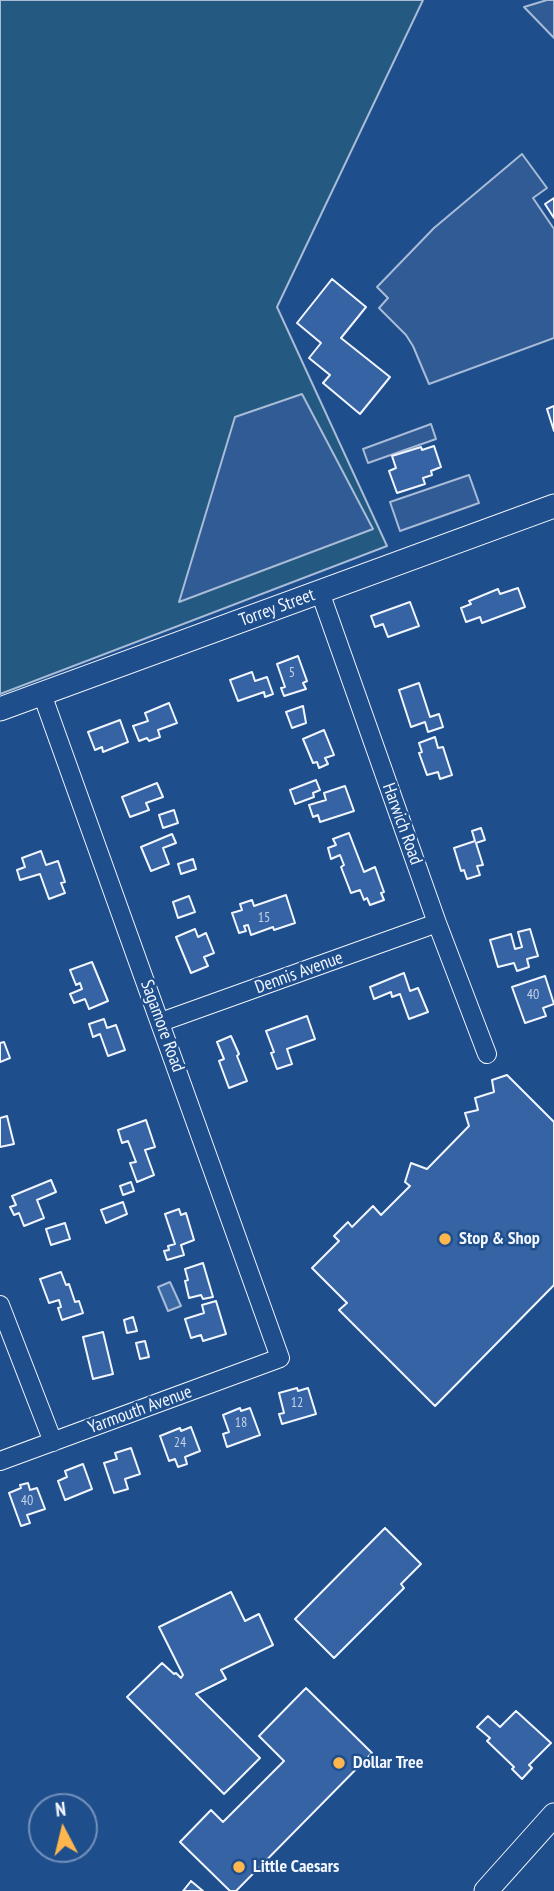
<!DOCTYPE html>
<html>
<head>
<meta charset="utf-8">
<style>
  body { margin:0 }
  #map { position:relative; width:554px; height:1891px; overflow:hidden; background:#1f4e8c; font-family:"PT Sans Narrow",sans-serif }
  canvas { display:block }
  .north { position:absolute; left:28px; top:1793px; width:70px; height:70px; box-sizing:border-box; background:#1f4e8c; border:2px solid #7391ba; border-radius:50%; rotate:353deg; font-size:19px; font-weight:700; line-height:28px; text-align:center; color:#f2f6ff }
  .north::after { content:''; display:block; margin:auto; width:24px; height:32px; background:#ffb74d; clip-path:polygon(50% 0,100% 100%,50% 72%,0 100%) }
</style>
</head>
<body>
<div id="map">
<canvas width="554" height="1891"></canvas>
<div class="north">N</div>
</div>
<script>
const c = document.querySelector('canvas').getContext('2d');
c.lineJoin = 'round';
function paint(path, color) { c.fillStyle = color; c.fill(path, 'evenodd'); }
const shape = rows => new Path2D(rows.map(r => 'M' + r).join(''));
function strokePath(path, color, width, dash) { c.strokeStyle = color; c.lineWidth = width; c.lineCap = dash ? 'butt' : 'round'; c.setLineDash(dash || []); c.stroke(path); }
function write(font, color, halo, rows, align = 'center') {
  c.font = font + ' "PT Sans Narrow",sans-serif'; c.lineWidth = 5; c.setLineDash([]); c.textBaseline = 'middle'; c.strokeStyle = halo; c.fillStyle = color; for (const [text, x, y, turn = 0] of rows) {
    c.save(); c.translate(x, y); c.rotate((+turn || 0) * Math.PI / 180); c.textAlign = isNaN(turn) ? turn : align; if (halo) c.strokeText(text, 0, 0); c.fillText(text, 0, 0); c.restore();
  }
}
const green = shape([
  [0,0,423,0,277,307,387,546,0,694,0,0]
]);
const parking = shape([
  [547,0,554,0,554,38,524,7,547,0],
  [522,154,547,188,533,198,554,229,554,338,429,384,413,346,406,335,379,308,388,298,377,287,434,228,522,154],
  [302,394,373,529,179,602,235,417,302,394],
  [431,424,436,439,368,463,363,449,431,424],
  [469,475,479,503,400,531,390,502,469,475]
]);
const water = shape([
  [170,1282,181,1306,168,1311,158,1287,170,1282]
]);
const building = shape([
  [554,198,554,218,545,204,554,198],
  [332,279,366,307,341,338,390,377,360,414,323,383,330,375,309,358,321,343,297,323,332,279],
  [554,406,554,431,547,409,554,406],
  [434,446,441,467,431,471,432,475,423,478,425,484,397,493,389,471,396,468,392,456,421,447,422,450,434,446],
  [518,588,525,607,482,623,480,617,466,622,461,608,471,604,469,601,498,589,500,594,518,588],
  [410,602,419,626,388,637,383,624,375,627,371,616,410,602],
  [298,656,307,681,303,683,306,689,284,696,281,688,285,687,277,664,298,656],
  [252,672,255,681,267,677,273,694,265,697,264,692,238,701,230,680,252,672],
  [419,683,430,717,439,714,443,727,428,732,425,722,411,727,399,690,419,683],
  [169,703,177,723,158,730,160,737,149,741,147,738,139,741,133,726,148,721,145,713,169,703],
  [303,706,306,723,292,728,286,712,303,706],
  [120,720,128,742,103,752,102,747,95,750,88,732,120,720],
  [324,730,334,755,325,758,328,764,319,768,317,762,313,763,303,739,324,730],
  [435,737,438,748,443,747,452,775,440,779,438,772,427,775,419,753,422,752,419,743,435,737],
  [316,780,320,790,313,793,314,797,295,804,290,790,316,780],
  [157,783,163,797,146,803,149,810,130,817,122,797,157,783],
  [345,786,354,811,320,822,318,815,313,817,309,805,326,800,324,793,345,786],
  [174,810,178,823,163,828,159,815,174,810],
  [481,828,485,840,476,843,483,865,477,866,480,875,467,879,464,870,461,871,454,848,475,841,472,831,481,828],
  [349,833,364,872,375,867,384,892,381,893,384,900,370,905,367,898,364,900,360,890,351,893,341,867,344,865,340,855,331,859,328,848,336,845,333,839,349,833],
  [172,834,176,843,163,848,169,864,151,871,141,847,172,834],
  [41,851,46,865,58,861,65,882,61,883,65,893,49,899,40,874,20,880,17,870,25,867,22,858,41,851],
  [193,859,196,869,181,874,178,864,193,859],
  [286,895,295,923,274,930,273,927,251,935,248,925,244,926,246,931,239,933,232,913,242,910,240,904,252,900,254,906,286,895],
  [189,896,195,912,178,918,173,902,189,896],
  [195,929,198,937,206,933,214,953,204,957,208,966,191,973,176,937,195,929],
  [530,929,538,956,527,959,529,967,517,971,514,963,498,967,490,940,511,934,515,949,522,947,518,932,530,929],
  [92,962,108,1001,89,1009,85,999,74,1003,70,994,82,989,80,983,76,985,70,970,92,962],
  [404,973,410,991,418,988,428,1012,409,1019,400,994,392,997,391,992,374,999,370,987,404,973],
  [545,976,554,1004,543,1008,546,1016,525,1023,512,987,545,976],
  [307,1016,315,1039,287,1049,292,1064,277,1069,271,1053,274,1052,266,1031,307,1016],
  [104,1019,107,1028,116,1025,125,1050,108,1056,100,1034,93,1037,89,1024,104,1019],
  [231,1036,239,1054,237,1056,247,1081,229,1088,219,1061,224,1059,217,1042,231,1036],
  [4,1042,10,1058,0,1062,0,1043,4,1042],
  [507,1075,554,1122,554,1285,435,1406,339,1310,347,1303,312,1268,339,1241,334,1236,348,1222,352,1227,373,1206,381,1215,410,1186,405,1182,411,1163,427,1169,469,1126,465,1113,478,1110,475,1098,494,1092,492,1080,507,1075],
  [7,1116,14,1144,0,1147,0,1118,7,1116],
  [146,1120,155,1147,145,1150,154,1175,137,1182,130,1163,136,1162,128,1141,122,1143,118,1130,146,1120],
  [51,1180,56,1192,37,1200,44,1218,24,1226,19,1213,14,1215,10,1207,16,1205,12,1196,51,1180],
  [131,1182,134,1191,123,1195,120,1186,131,1182],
  [123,1202,127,1214,106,1223,101,1210,123,1202],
  [179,1209,181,1215,186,1213,194,1240,181,1245,184,1255,167,1260,164,1251,169,1250,168,1246,175,1244,165,1214,179,1209],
  [65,1223,70,1239,51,1245,46,1229,65,1223],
  [203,1263,213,1297,203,1299,201,1295,189,1298,185,1281,188,1280,185,1269,203,1263],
  [61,1272,66,1285,69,1284,75,1302,79,1301,83,1313,62,1320,58,1308,61,1307,59,1300,49,1303,40,1279,61,1272],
  [216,1301,226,1334,203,1341,201,1335,191,1338,185,1319,204,1313,202,1305,216,1301],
  [133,1317,137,1331,127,1333,124,1320,133,1317],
  [103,1332,113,1374,93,1379,83,1337,103,1332],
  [145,1341,149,1357,140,1359,136,1343,145,1341],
  [297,1388,298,1391,308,1388,316,1414,282,1424,279,1414,284,1413,279,1393,297,1388],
  [240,1408,241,1411,250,1408,260,1435,227,1447,223,1434,229,1432,223,1415,240,1408],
  [191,1427,200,1451,185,1457,187,1464,178,1467,175,1459,169,1461,160,1436,180,1428,181,1431,191,1427],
  [131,1448,140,1474,125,1479,128,1489,114,1493,104,1463,117,1459,115,1453,131,1448],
  [83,1464,92,1489,65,1500,58,1481,67,1477,65,1471,83,1464],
  [28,1483,30,1490,37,1488,45,1509,27,1515,30,1523,21,1526,9,1493,21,1488,20,1485,28,1483],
  [385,1528,421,1564,401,1584,404,1588,334,1658,295,1619,385,1528],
  [231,1592,245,1621,259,1614,273,1645,221,1670,226,1679,196,1694,260,1758,224,1794,127,1697,162,1663,174,1674,176,1673,181,1678,183,1675,159,1627,231,1592],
  [306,1688,372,1753,236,1891,230,1891,180,1842,211,1810,223,1822,284,1761,259,1736,306,1688],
  [516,1711,551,1743,529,1765,532,1768,522,1779,512,1769,514,1767,487,1741,490,1738,477,1727,488,1716,500,1727,516,1711],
  [191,1881,203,1891,183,1891,191,1881]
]);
const minor = shape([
  [320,592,437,923,487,1054],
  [161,1022,437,923],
  [0,1305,53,1442],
  [0,1461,280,1358,42,694]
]);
const secondary = shape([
  [0,709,554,506],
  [486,1891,554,1815]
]);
const markers = [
  [445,1239,7,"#ffb74d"],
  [339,1763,7,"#ffb74d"],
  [239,1867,7,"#ffb74d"]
];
const numberNames = [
  ["5",292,673],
  ["15",264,918],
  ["40",533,995],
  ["12",297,1403],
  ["18",241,1423],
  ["24",180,1443],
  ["40",27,1501]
];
const streetNames = [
  ["Torrey Street",277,608,-20],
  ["Harwich Road",402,824,70],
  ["Dennis Avenue",299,973,-20],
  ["Sagamore Road",162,1026,70],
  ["Yarmouth Avenue",140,1410,-20]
];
const poiNames = [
  ["Stop & Shop",459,1239],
  ["Dollar Tree",353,1763],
  ["Little Caesars",253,1867]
];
paint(green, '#245a82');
strokePath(green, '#a8bbd7', 2);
paint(parking, '#305b95');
strokePath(parking, '#a8bbd7', 2);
paint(water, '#3b69a3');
strokePath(water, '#a8bbd7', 2);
paint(building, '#3563a3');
strokePath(building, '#f2f6ff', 2);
strokePath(minor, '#f2f6ff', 20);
strokePath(secondary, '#f2f6ff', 25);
strokePath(minor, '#1f4e8c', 18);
strokePath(secondary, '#1f4e8c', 23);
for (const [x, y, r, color] of markers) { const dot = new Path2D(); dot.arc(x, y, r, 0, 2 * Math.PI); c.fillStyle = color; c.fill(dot); strokePath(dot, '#1f4e8c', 2.5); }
write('14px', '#c3d1e8', null, numberNames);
write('18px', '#f2f6ff', '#1f4e8c', streetNames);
write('bold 18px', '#f2f6ff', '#1f4e8c', poiNames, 'left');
</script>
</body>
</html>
